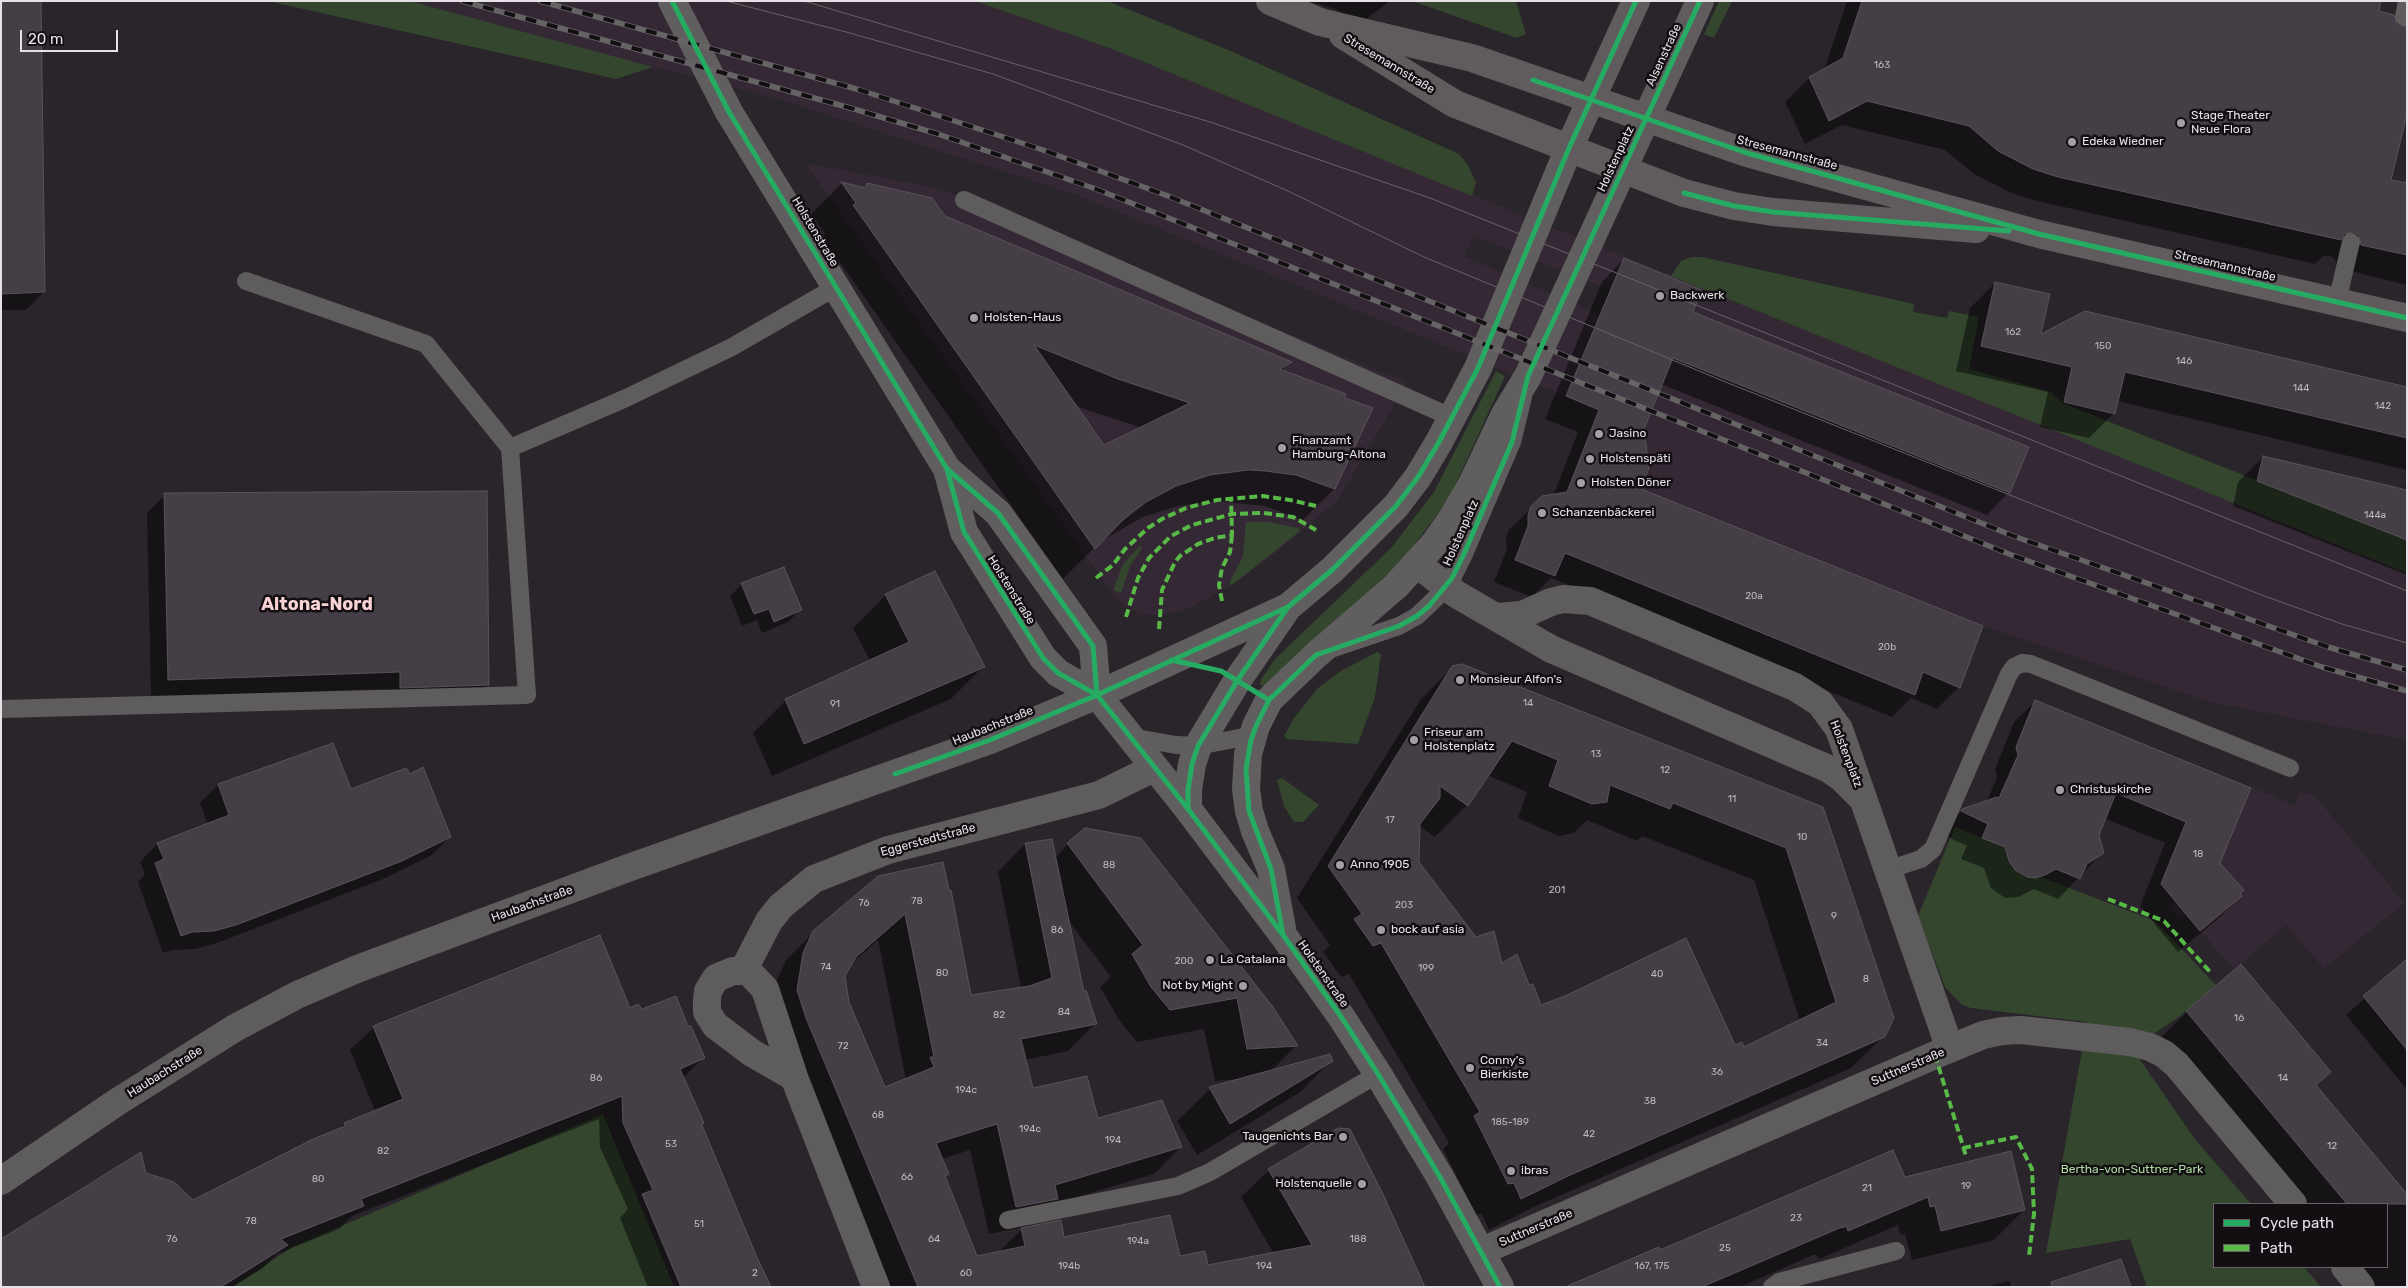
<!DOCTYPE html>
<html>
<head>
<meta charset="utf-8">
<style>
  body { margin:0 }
  #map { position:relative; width:2408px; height:1288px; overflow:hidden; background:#2a252b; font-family:Rubik,sans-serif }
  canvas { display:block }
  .frame { position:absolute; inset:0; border:2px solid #e6e0e7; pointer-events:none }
  .legend { position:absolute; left:2213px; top:1203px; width:175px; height:65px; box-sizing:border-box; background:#120e12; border:1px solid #676267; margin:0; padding:6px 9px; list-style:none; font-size:15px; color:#e6e0e7 }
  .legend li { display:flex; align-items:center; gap:10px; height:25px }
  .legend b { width:25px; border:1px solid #676267 }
  .scale { position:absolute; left:20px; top:30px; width:98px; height:22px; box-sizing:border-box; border:2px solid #e6e0e7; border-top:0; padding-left:6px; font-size:15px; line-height:18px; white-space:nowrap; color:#e6e0e7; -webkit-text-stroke:4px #120e12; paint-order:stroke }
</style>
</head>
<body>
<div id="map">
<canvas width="2408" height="1288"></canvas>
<div class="frame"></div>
<ul class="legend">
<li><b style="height:6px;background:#26ab63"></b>Cycle path</li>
<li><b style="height:6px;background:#58b947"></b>Path</li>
</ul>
<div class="scale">20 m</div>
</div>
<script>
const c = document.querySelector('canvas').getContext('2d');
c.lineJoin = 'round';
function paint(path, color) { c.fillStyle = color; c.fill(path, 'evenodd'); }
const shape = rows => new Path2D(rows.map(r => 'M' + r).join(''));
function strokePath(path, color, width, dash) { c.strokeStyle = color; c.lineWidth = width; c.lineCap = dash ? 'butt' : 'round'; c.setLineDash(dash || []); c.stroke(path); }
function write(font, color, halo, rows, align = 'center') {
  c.font = font + ' Rubik,sans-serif'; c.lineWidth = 5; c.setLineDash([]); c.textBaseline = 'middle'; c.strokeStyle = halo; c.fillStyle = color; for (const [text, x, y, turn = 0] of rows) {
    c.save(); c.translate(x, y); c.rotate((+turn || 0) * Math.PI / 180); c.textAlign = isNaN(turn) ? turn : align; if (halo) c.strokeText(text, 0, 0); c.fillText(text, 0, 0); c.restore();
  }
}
const built = shape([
  [410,1,975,1,1112,49,2407,573,2407,740,2210,702,1983,626,1641,489,1649,468,1644,429,1702,291,1613,291,1473,236,1464,256,1600,315,1566,396,1077,195,775,98,548,40],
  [805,163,937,188,1407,383,1337,501,1279,550,1232,585,1183,611,1159,615,1141,614,1124,605,1115,597],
  [2251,787,2296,806,2300,792,2315,796,2404,903,2324,969,2286,925,2234,969,2186,915,2180,921,2168,906,2174,900,2161,884,2186,822,2228,839]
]);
const green = shape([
  [268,1,410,1,653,67,616,79],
  [975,1,1107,1,1140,14,1233,52,1459,154,1468,165,1476,183,1472,196,1112,49],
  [1412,1,1516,1,1526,34,1517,38],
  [1719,1,1732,1,1714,38,1704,34],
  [1691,257,1702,257,1914,304,1913,312,1947,318,1949,311,1979,317,1969,369,2051,392,2062,403,2407,540,2407,573,1671,276,1681,261],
  [1496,371,1505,376,1449,499,1389,578,1265,687,1260,685,1261,680,1275,659,1391,548,1434,492],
  [1246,522,1269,522,1298,528,1300,531,1232,585,1229,583,1243,556],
  [1140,546,1142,548,1130,566,1121,593,1113,590,1123,564],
  [1377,652,1381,654,1375,697,1358,744,1287,739,1284,736,1294,718,1318,688,1341,671],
  [1282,778,1319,805,1303,822,1294,822,1284,806,1277,780],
  [1955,827,2009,849,2009,861,2020,874,2027,877,2041,877,2155,921,2216,985,2179,1017,2132,1048,2194,1138,2251,1204,2214,1204,2214,1267,2304,1267,2321,1287,2147,1287,2130,1239,2046,1253,2087,1022,1971,1008,1962,1005,1945,987,1918,916],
  [603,1114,674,1287,233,1287,292,1247]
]);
const shadow = shape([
  [1,1,44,292,26,310,1,310],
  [1308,1,1390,1,1361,23,1335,9],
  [1847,1,2380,1,2377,12,2390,181,2407,185,2407,285,2338,268,2335,259,2328,255,2322,257,2315,264,2033,200,2009,192,1974,174,1945,150,1842,125,1805,144,1785,102,1809,78,1824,70],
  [842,183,864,188,868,185,1289,363,1282,370,1371,409,1334,489,1303,520,1265,506,1216,501,1178,506,1143,517,1101,541,1063,579,822,237,825,234,811,214],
  [1075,405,1087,410,1142,428,1104,447],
  [1624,259,1691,313,2009,492,1987,515,1661,384,1643,429,1640,490,1959,687,1937,709,1911,698,1892,717,1551,578,1532,597,1494,582,1507,549,1506,538,1509,530,1542,497,1553,496,1578,432,1545,419,1602,282],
  [1995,283,2039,337,2085,312,2407,387,2407,470,2117,401,2114,413,2089,438,2040,427,2048,392,1956,371,1970,308],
  [2263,457,2404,491,2407,480,2407,575,2233,506,2238,482],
  [165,495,488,685,470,703,382,705,382,689,151,697,147,513],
  [934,573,983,667,951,699,772,776,753,733,786,700,870,661,853,628,886,595],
  [742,584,800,610,788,622,762,633,757,620,742,626,730,596],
  [1453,667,1822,808,1884,1036,1851,1068,1534,1207,1489,1230,1482,1214,1476,1215,1443,1149,1449,1143,1349,974,1341,977,1323,952,1330,945,1297,898,1421,699],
  [1487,775,1527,792,1518,818,1559,836,1574,833,1587,820,1637,841,1642,836,1754,880,1800,1021,1743,1049,1540,1006,1528,987,1501,965,1475,939,1417,862,1419,826,1435,837,1467,805],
  [2036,701,2249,788,2219,863,2241,896,2220,917,2178,952,2140,906,2165,843,2104,818,2097,835,2103,852,2058,899,2034,889,2018,897,2005,898,1991,888,1984,868,1961,859,1967,846,1940,833,1963,810,1987,801,1997,777,1995,769,2014,722],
  [332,744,350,791,410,775,450,837,432,855,383,879,217,943,195,949,173,950,163,953,138,882,145,874,140,862,157,844,208,824,200,803,218,785],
  [1025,844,1055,858,1068,844,1296,1046,1270,1072,1332,1060,1299,1093,1197,1155,1177,1121,1210,1089,1238,1079,1215,1081,1204,1029,1137,1042,1119,1020,1100,987,1111,977,1067,919,1083,994,1095,1024,1068,1051,1025,1060,1033,1089,1097,1120,1181,1147,1154,1174,1050,1205,1027,1228,1063,1239,1179,1258,1207,1267,1274,1254,1241,1197,1269,1170,1338,1129,1423,1287,880,1287,776,982,786,960,814,932,878,877,970,997,1021,988,998,872],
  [1083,866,1086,866,1148,949,1146,950],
  [878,940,906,1080,884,1089,848,1003,844,976,851,964],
  [970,1150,989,1234,1024,1227,998,1253,976,1258,944,1177,948,1173,942,1159],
  [2407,960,2407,1090,2346,1015],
  [675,998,703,1058,683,1078,769,1287,648,1287,620,1218,628,1209,600,1147,599,1119,352,1216,339,1229,277,1254,263,1268,232,1287,1,1287,145,1174,193,1201,337,1131,344,1124,375,1111,350,1050,374,1027,629,1010,641,1011],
  [2187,1012,2315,1086,2407,1197,2407,1287,2365,1287,2348,1267,2387,1267,2387,1204,2297,1204,2160,1038],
  [1904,1179,2024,1210,1994,1240,1912,1260,1905,1234,1900,1235,1898,1225,1819,1259,1817,1255,1813,1255,1740,1287,1577,1287,1660,1252],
  [2010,1281,2011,1287,1985,1287]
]);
const building = shape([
  [1,1,41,1,45,292,1,294,1,1],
  [1862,1,2381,1,2379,11,2394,15,2397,25,2407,27,2407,114,2391,180,2407,183,2407,255,2361,245,2359,235,2353,232,2344,234,2341,240,2058,177,2033,169,1998,151,1969,126,1867,101,1829,121,1809,77,1843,58,1862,1],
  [841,182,866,188,867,183,932,198,945,216,1292,362,1280,369,1346,394,1345,398,1373,408,1335,489,1296,475,1265,471,1248,470,1210,475,1176,486,1146,502,1124,519,1095,549,853,205,856,203,841,182],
  [1034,345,1118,379,1190,403,1104,445,1034,345],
  [1624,258,1702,290,1693,312,2029,447,2010,493,1673,358,1644,429,1649,468,1641,489,1983,626,1960,688,1923,672,1915,695,1565,553,1555,576,1515,560,1528,526,1528,515,1531,506,1542,496,1567,492,1599,410,1566,396,1624,258],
  [1995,282,2050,294,2041,334,2085,311,2407,387,2407,438,2125,372,2115,414,2064,402,2072,367,1981,346,1995,282],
  [2263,456,2407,490,2407,540,2257,481,2263,456],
  [487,491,489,685,400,688,400,672,168,680,164,493,487,491],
  [784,567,802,610,774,622,769,609,754,614,741,583,784,567],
  [935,571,985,667,804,744,785,699,909,642,885,594,935,571],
  [1462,664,1823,807,1894,1018,1885,1037,1568,1176,1521,1199,1514,1183,1508,1184,1474,1116,1480,1112,1381,943,1373,946,1354,919,1362,914,1328,866,1452,666,1462,664],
  [1512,741,1558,760,1549,786,1592,804,1607,802,1610,785,1670,809,1673,803,1786,848,1836,1002,1744,1047,1742,1042,1735,1045,1686,938,1565,996,1541,1005,1533,984,1529,985,1517,954,1502,963,1494,931,1476,937,1419,862,1420,824,1440,798,1440,786,1468,806,1512,741],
  [2035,700,2251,788,2220,863,2244,890,2240,893,2242,896,2200,931,2161,884,2186,822,2116,793,2099,835,2104,853,2087,864,2080,879,2056,869,2045,875,2035,878,2027,877,2015,870,2009,861,2005,847,1982,838,1988,824,1961,811,1962,809,1997,797,1999,798,2018,755,2016,747,2035,700],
  [333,743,351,789,406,768,410,774,423,767,451,837,402,861,236,925,214,931,192,932,181,936,155,863,164,859,157,843,229,815,218,784,333,743],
  [1085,828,1141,838,1273,1007,1298,1046,1247,1049,1237,998,1170,1010,1151,987,1132,954,1143,945,1067,843,1085,828],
  [1052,839,1084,992,1086,990,1097,1024,1021,1039,1033,1088,1087,1076,1098,1118,1162,1100,1182,1147,1055,1185,1058,1199,1016,1207,997,1124,936,1143,949,1174,945,1176,977,1256,1025,1246,1021,1228,1061,1220,1064,1237,1170,1215,1180,1256,1205,1251,1208,1265,1312,1245,1268,1169,1338,1128,1350,1129,1382,1192,1425,1287,918,1287,806,1018,797,990,803,953,813,931,878,876,943,862,949,890,951,890,971,995,1029,986,1052,978,1025,843,1052,839],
  [905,914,934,1057,930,1057,934,1067,885,1087,849,1002,845,976,856,957,905,914],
  [600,935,630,1008,638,1004,642,1009,676,996,688,1026,691,1026,705,1058,680,1069,704,1123,702,1125,756,1255,771,1287,681,1287,642,1194,653,1190,623,1123,622,1096,361,1199,364,1206,281,1239,288,1245,221,1287,1,1287,1,1239,141,1152,146,1173,174,1182,193,1200,311,1140,345,1126,344,1123,403,1099,373,1026,600,935],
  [2407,959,2407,1050,2363,996,2407,959],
  [2241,964,2331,1072,2316,1085,2407,1194,2407,1204,2347,1204,2186,1011,2241,964],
  [1330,1054,1333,1061,1230,1124,1209,1087,1330,1054],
  [1893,1150,1905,1177,2011,1151,2025,1210,1941,1231,1935,1206,1930,1207,1928,1197,1848,1231,1846,1226,1842,1228,1842,1227,1702,1287,1565,1287,1659,1247,1660,1250,1893,1150],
  [2121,1259,2131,1287,2052,1287,2051,1282,2121,1259]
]);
const service = shape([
  [2404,17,2407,1],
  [964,200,1453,418],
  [246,281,426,344,510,448,624,399,732,347,836,287],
  [2337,302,2351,242],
  [1331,649,1399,626,1417,616,1438,596,1452,578,1464,554,1512,442,1523,397],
  [1,709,527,695,510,448],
  [1130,737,1176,745,1198,746,1244,737,1256,726],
  [1887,870,1921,859,1933,849,2009,674,2014,667,2022,663,2031,664,2290,768],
  [1008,1220,1178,1186,1210,1172,1378,1074],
  [1772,1287,1779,1282,1896,1251]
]);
const minor = shape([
  [1417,564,1456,594,1551,649,1829,769,1842,778,1862,798],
  [1496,617,1522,615,1551,602,1563,599,1590,601,1795,687,1820,703,1839,729,1950,1049],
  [743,971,769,921,781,906,814,879,888,850,1099,795,1154,768],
  [794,1077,752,1053,715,1025,707,1012,707,1000,708,991,716,978,733,971,743,971,749,972,765,989,794,1077,876,1287],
  [1,1181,117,1102,235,1028,297,995,357,969,628,868,990,740,1097,695],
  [1482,1251,1935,1055,1983,1035,2002,1031,2021,1030,2130,1042,2150,1047,2164,1054,2177,1065,2293,1204],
  [2345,1267,2361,1287]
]);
const secondary = shape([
  [672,1,729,112,947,469,998,513,1093,646,1097,695],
  [947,469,964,532,1043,658,1058,673,1097,695,1188,809,1283,935,1342,1018,1378,1074,1440,1177,1500,1287],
  [1097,695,1288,607,1332,570,1396,506,1418,477,1439,442,1478,368,1569,148],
  [1188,809,1188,790,1192,764,1198,746,1237,681,1288,607],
  [1282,928,1271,869,1255,831,1249,811,1246,789,1248,754,1256,726,1269,700,1316,655,1396,586,1434,544,1453,517,1472,484,1505,414,1528,376,1623,169]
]);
const primary = shape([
  [1270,1,1320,22,1472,58,1747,153,2039,234,2407,318],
  [1343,35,1455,104,1684,193,1734,206,1773,212,1976,229],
  [1569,148,1636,1],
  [1623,169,1700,1]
]);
const tram = shape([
  [726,1,850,33,993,74,1183,145,1288,191,1424,257,1728,383,2259,594,2342,624,2407,643],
  [804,1,1210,122,1430,198,2407,591]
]);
const rail = shape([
  [462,1,854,109,938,134,1096,189,2009,554,2322,667,2407,691],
  [540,1,860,90,1043,150,1168,196,2016,537,2328,647,2407,670]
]);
const quiet = shape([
  [1096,578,1113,565,1125,549,1148,528,1162,519,1186,508,1217,500,1263,496,1290,500,1316,506],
  [1222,601,1219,585,1222,568,1230,552,1232,535],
  [1126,617,1138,578,1149,558,1171,536,1192,525,1232,514,1264,513,1293,517,1316,530],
  [1159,629,1162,590,1175,562,1180,556,1198,544,1215,538,1232,535,1231,498],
  [2108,899,2164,921,2212,974],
  [1935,1055,1966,1156],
  [1963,1148,2016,1137,2032,1169,2034,1214,2029,1256]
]);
const cycleway = shape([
  [672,1,729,112,947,469,998,513,1093,646,1097,695],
  [1533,80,1747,153,2039,234,2407,318],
  [1684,193,1734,206,1773,212,2009,231],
  [947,469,964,532,1043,658,1058,673,1097,695,1188,809,1283,935,1342,1018,1378,1074,1440,1177,1500,1287],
  [1171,660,1221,671,1269,700],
  [895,774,990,740,1097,695,1288,607,1332,570,1396,506,1418,477,1439,442,1478,368,1569,148,1636,1],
  [1188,809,1188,790,1192,764,1198,746,1237,681,1288,607],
  [1283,935,1271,869,1249,811,1246,769,1251,740,1256,726,1269,700,1316,655,1399,626,1417,616,1429,606,1452,578,1464,554,1512,442,1528,376,1700,1]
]);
const markers = [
  [2181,123,5,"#a49fa5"],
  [2072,142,5,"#a49fa5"],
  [1660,296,5,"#a49fa5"],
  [974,318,5,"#a49fa5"],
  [1599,434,5,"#a49fa5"],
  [1282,448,5,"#a49fa5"],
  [1590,459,5,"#a49fa5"],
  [1581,483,5,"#a49fa5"],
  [1542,513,5,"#a49fa5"],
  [1460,680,5,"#a49fa5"],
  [1414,740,5,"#a49fa5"],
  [2060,790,5,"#a49fa5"],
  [1340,865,5,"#a49fa5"],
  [1381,930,5,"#a49fa5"],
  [1210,960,5,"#a49fa5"],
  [1243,986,5,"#a49fa5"],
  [1470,1068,5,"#a49fa5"],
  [1343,1137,5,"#a49fa5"],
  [1511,1171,5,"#a49fa5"],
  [1362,1184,5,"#a49fa5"]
];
const numberNames = [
  ["163",1882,65],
  ["162",2013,332],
  ["150",2103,346],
  ["146",2184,361],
  ["144",2301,388],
  ["142",2383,406],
  ["144a",2375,515],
  ["20a",1754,596],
  ["20b",1887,647],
  ["14",1528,703],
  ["91",835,704],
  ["13",1596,754],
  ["12",1665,770],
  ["11",1732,799],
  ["17",1390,820],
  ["10",1802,837],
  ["18",2198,854],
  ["88",1109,865],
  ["201",1557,890],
  ["78",917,901],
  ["76",864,903],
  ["203",1404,905],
  ["9",1834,916],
  ["86",1057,930],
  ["200",1184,961],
  ["74",826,967],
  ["199",1426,968],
  ["80",942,973],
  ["40",1657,974],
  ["8",1866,979],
  ["84",1064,1012],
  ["82",999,1015],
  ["16",2239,1018],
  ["34",1822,1043],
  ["72",843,1046],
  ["36",1717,1072],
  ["86",596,1078],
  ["14",2283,1078],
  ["194c",966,1090],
  ["38",1650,1101],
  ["68",878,1115],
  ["185-189",1510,1122],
  ["194c",1030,1129],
  ["42",1589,1134],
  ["194",1113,1140],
  ["53",671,1144],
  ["12",2332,1146],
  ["82",383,1151],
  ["66",907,1177],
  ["80",318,1179],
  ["19",1966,1186],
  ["21",1867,1188],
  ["23",1796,1218],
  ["78",251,1221],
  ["51",699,1224],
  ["76",172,1239],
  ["64",934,1239],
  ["188",1358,1239],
  ["194a",1138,1241],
  ["25",1725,1248],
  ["194b",1069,1266],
  ["194",1264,1266],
  ["167, 175",1652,1266],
  ["2",755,1273],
  ["60",966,1273]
];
const streetNames = [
  ["Alsenstraße",1664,55,-65],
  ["Stresemannstraße",1389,64,31],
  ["Stresemannstraße",1787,153,15],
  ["Holstenplatz",1616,159,-65],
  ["Holstenstraße",815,232,59],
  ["Stresemannstraße",2225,266,13],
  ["Holstenplatz",1461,533,-66],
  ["Holstenstraße",1011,590,58],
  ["Haubachstraße",993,726,-22],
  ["Holstenplatz",1846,754,69],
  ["Eggerstedtstraße",928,840,-15],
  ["Haubachstraße",532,904,-20],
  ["Holstenstraße",1323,974,55],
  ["Suttnerstraße",1908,1067,-23],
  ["Haubachstraße",165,1072,-32],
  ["Suttnerstraße",1536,1228,-23]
];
const poiNames = [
  ["Stage Theater",2191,116],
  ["Neue Flora",2191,130],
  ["Edeka Wiedner",2082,142],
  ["Backwerk",1670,296],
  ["Holsten-Haus",984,318],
  ["Jasino",1609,434],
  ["Finanzamt",1292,441],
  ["Hamburg-Altona",1292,455],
  ["Holstenspäti",1600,459],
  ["Holsten Döner",1591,483],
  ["Schanzenbäckerei",1552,513],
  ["Monsieur Alfon's",1470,680],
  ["Friseur am",1424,733],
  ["Holstenplatz",1424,747],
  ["Christuskirche",2070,790],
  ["Anno 1905",1350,865],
  ["bock auf asia",1391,930],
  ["La Catalana",1220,960],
  ["Not by Might",1233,986,"right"],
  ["Conny's",1480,1061],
  ["Bierkiste",1480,1075],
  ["Taugenichts Bar",1333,1137,"right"],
  ["ibras",1521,1171],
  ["Holstenquelle",1352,1184,"right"]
];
const parkNames = [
  ["Bertha-von-Suttner-Park",2132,1170]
];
const districtNames = [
  ["Altona-Nord",317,605]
];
paint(built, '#342835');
paint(green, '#34462e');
paint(shadow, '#0007');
paint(building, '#453e47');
strokePath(building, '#575358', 1);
strokePath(service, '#5f5c5d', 18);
strokePath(minor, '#5f5c5d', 28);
strokePath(secondary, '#615e5f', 28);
strokePath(primary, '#605c5e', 28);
strokePath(tram, '#666365', 1);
strokePath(rail, '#666365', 5.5);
strokePath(rail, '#120e12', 4, [11]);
strokePath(quiet, '#58b947', 4, [8, 4]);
strokePath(cycleway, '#26ab63', 5);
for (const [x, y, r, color] of markers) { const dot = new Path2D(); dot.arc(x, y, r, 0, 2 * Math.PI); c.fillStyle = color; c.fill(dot); strokePath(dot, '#120e12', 2); }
write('10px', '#beb8bf', null, numberNames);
write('12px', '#e6e0e7', '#120e12', streetNames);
write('12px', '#e6e0e7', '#120e12', poiNames, 'left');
write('12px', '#afdda2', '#120e12', parkNames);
write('bold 18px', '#f7d3d3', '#120e12', districtNames);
</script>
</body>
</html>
